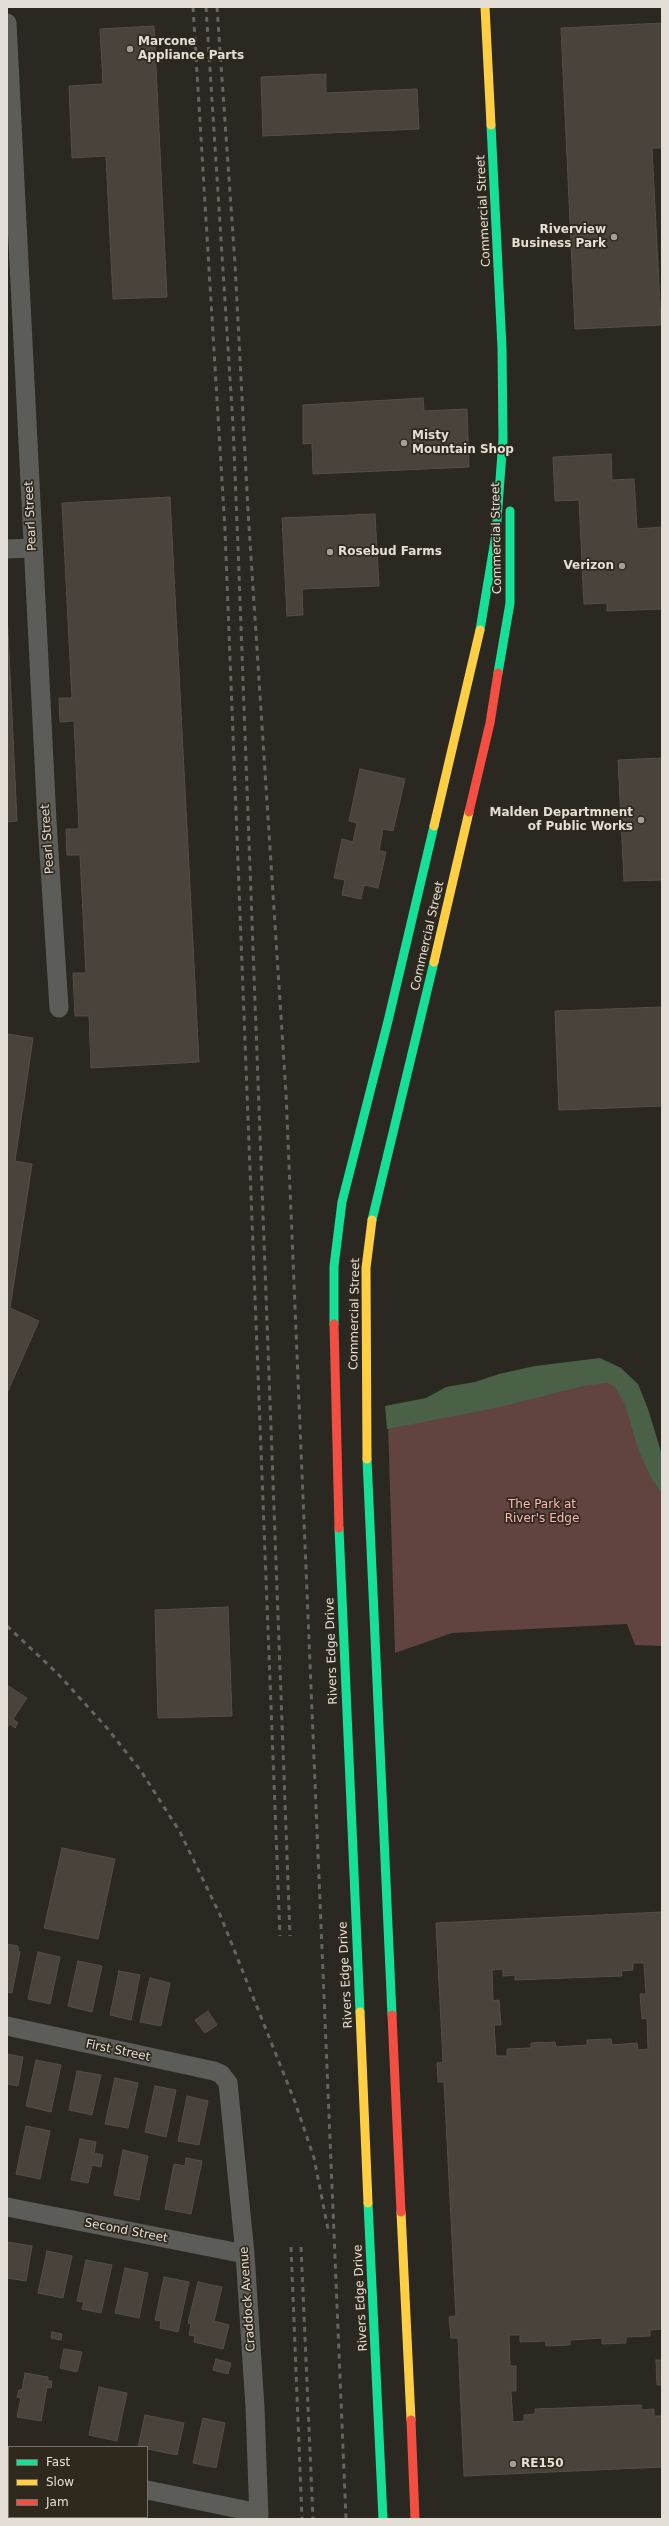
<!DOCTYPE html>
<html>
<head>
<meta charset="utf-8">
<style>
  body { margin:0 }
  #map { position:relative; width:669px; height:2526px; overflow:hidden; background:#2b2821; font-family:"DejaVu Sans",sans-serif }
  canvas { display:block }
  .frame { position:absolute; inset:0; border:8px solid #e3dfd7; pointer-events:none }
  .legend { position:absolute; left:8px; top:2446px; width:140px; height:72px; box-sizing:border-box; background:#2f291d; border:1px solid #777267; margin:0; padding:5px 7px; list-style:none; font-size:12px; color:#e3dfd7 }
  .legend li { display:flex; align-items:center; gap:8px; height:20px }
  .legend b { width:20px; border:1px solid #777267 }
</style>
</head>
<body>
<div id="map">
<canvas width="669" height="2526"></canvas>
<div class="frame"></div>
<ul class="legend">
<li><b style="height:5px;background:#16e098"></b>Fast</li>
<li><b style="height:5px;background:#ffcf43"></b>Slow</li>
<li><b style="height:5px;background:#f24e42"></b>Jam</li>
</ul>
</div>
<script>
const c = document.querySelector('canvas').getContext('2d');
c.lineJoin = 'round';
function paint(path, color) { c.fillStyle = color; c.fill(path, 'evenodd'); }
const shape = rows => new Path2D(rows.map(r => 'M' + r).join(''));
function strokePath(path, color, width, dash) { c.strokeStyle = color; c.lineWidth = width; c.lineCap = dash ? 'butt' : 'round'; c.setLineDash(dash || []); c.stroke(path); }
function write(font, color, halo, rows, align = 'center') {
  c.font = font + ' "DejaVu Sans",sans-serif'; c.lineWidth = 3.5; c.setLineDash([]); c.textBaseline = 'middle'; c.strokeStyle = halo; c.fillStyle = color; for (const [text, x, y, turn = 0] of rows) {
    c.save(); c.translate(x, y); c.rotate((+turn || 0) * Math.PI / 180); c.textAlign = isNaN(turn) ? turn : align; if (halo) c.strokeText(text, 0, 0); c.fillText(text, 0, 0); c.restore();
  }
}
const green = shape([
  [618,1378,662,1487,662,1646,635,1645,627,1624,452,1633,395,1653,388,1423]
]);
const water = shape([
  [600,1358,621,1368,638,1384,648,1409,662,1455,662,1494,651,1478,638,1449,625,1404,614,1386,607,1383,583,1386,496,1408,387,1429,385,1406,426,1398,446,1387,475,1382,499,1374,535,1366]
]);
const building = shape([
  [662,23,662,148,652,148,661,325,575,329,561,28,662,23],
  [154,26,167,297,113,299,106,156,72,158,69,86,103,84,100,29,154,26],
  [326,74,326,93,417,89,419,129,263,136,261,77,326,74],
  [423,398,424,411,467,409,469,467,313,474,312,443,303,444,303,405,423,398],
  [611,454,612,480,634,479,637,529,662,527,662,609,607,611,607,603,584,604,579,500,555,501,553,457,611,454],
  [170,497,199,1062,91,1068,89,1016,75,1016,73,973,86,973,80,855,67,855,66,829,79,829,74,721,60,722,59,698,72,698,62,503,170,497],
  [375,514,379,586,302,589,303,615,287,616,282,518,375,514],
  [7,610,17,821,7,822,7,610],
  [662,758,662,880,624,881,618,760,662,758],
  [360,769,405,779,393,831,383,829,379,851,386,852,378,888,364,885,361,899,342,895,345,880,334,878,342,839,353,842,357,823,349,821,360,769],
  [662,1007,662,1106,559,1110,555,1011,662,1007],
  [7,1034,33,1038,15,1161,32,1164,10,1308,39,1321,7,1393,7,1034],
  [228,1607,232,1716,158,1718,155,1610,228,1607],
  [7,1685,27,1698,13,1719,18,1723,15,1728,10,1724,7,1728,7,1685],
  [62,1848,115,1859,98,1939,44,1928,62,1848],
  [662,1912,662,2342,662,2329,650,2330,650,2336,626,2337,626,2343,602,2344,602,2338,570,2340,570,2345,546,2346,546,2341,520,2342,520,2335,509,2335,510,2366,516,2366,516,2391,511,2391,513,2422,524,2421,524,2415,535,2414,535,2409,641,2405,642,2410,654,2409,654,2416,662,2416,662,2467,464,2476,458,2338,451,2338,449,2317,456,2316,444,2082,438,2082,437,2063,443,2062,436,1923,662,1912],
  [633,1963,644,1963,646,1994,640,1994,642,2019,647,2018,648,2049,638,2050,637,2043,612,2045,611,2039,587,2040,587,2045,556,2047,555,2042,531,2043,531,2048,507,2049,507,2056,496,2056,494,2025,501,2025,499,2000,493,2001,492,1970,503,1969,503,1976,515,1975,515,1980,622,1976,621,1971,633,1970,633,1963],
  [7,1944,18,1946,18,1951,20,1952,12,1993,7,1992,7,1944],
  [38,1952,60,1957,50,2004,28,1999,38,1952],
  [78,1961,102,1966,92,2012,68,2006,78,1961],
  [119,1971,140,1975,131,2020,110,2015,119,1971],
  [150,1978,170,1983,161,2026,140,2022,150,1978],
  [208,2011,217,2025,205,2033,195,2020,208,2011],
  [7,2054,23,2057,18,2086,7,2084,7,2054],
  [36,2060,61,2065,51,2112,26,2106,36,2060],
  [77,2071,101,2075,92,2115,69,2110,77,2071],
  [115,2078,138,2083,128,2128,105,2124,115,2078],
  [155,2086,176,2090,166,2137,145,2132,155,2086],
  [187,2096,208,2101,199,2145,178,2141,187,2096],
  [26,2126,50,2131,40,2179,16,2174,26,2126],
  [80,2139,96,2142,94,2153,103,2155,101,2167,92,2165,88,2183,71,2180,80,2139],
  [123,2150,148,2156,139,2200,114,2195,123,2150],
  [186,2158,202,2161,191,2214,165,2209,174,2164,185,2166,186,2158],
  [7,2242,32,2246,26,2281,7,2278,7,2242],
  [47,2251,72,2256,63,2298,38,2293,47,2251],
  [86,2260,112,2265,101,2313,82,2309,84,2302,77,2301,86,2260],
  [125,2268,148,2273,139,2318,115,2313,125,2268],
  [164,2277,189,2282,178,2332,160,2328,161,2321,155,2320,164,2277],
  [198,2282,222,2287,214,2321,229,2325,223,2349,194,2342,195,2336,189,2335,191,2324,188,2323,198,2282],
  [52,2332,62,2334,61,2340,51,2338,52,2332],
  [64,2349,82,2352,77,2372,60,2368,64,2349],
  [216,2359,231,2363,228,2374,213,2370,216,2359],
  [656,2360,662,2360,662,2385,657,2385,656,2360],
  [25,2373,48,2377,48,2381,52,2381,51,2388,47,2387,41,2421,17,2417,21,2398,17,2397,19,2390,22,2390,25,2373],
  [99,2387,127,2393,117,2441,89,2435,99,2387],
  [145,2415,184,2423,177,2455,147,2449,147,2447,138,2447,145,2415],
  [203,2418,225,2423,216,2468,193,2463,203,2418],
  [7,2511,9,2511,9,2517,14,2517,13,2519,7,2519,7,2511],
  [22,2517,27,2518,49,2517,48,2519,22,2519,22,2517],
  [77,2517,103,2517,103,2519,77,2519,77,2517]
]);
const street = shape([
  [7,23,47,821,59,1008],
  [7,549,33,548],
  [7,2026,214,2071,221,2074,228,2083,245,2254,255,2407,259,2519],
  [7,2207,245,2254],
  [7,2460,9,2460],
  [147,2490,259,2513]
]);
const fast = shape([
  [480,630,496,534,503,439,502,348,491,125],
  [498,673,510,603,510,511],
  [372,1220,434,962],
  [334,1324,334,1266,342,1202,388,1021,434,826],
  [367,1459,392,2015],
  [339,1528,360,2012],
  [368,2203,383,2519]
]);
const slow = shape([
  [485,7,491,125],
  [434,826,480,630],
  [434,962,469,812],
  [367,1459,366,1268,372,1220],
  [360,2012,368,2203],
  [401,2212,411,2420]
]);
const jam = shape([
  [469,812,490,723,498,673],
  [334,1324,339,1528],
  [392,2015,401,2212],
  [411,2420,415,2519]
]);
const rail = shape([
  [193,7,225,530,280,1936],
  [206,7,233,425,238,547,290,1936],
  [217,7,235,264,248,511,286,1093,346,2519],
  [7,1626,58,1674,107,1728,141,1771,180,1832,221,1917,295,2102,314,2158,329,2234],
  [291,2247,302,2519],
  [301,2247,313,2519]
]);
const markers = [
  [130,49,4,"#a39f97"],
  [614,237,4,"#a39f97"],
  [404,443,4,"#a39f97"],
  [330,552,4,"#a39f97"],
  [622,566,4,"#a39f97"],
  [641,820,4,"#a39f97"],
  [513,2464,4,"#a39f97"]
];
const poiNames = [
  ["Marcone",138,42],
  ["Appliance Parts",138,56],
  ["Riverview",606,230,"right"],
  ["Business Park",606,244,"right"],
  ["Misty",412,436],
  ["Mountain Shop",412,450],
  ["Rosebud Farms",338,552],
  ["Verizon",614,566,"right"],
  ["Malden Departmnent",633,813,"right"],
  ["of Public Works",633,827,"right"],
  ["RE150",521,2464]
];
const streetNames = [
  ["Commercial Street",484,211,-93],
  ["Pearl Street",31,516,-93],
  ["Commercial Street",497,538,-91],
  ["Pearl Street",48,839,-94],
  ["Commercial Street",428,936,-77],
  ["Commercial Street",355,1314,-89],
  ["Rivers Edge Drive",332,1651,-92],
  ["Rivers Edge Drive",346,1975,-93],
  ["First Street",118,2051,12],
  ["Second Street",126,2231,11],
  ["Rivers Edge Drive",361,2298,-93],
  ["Craddock Avenue",248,2299,-94]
];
const parkNames = [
  ["The Park at",542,1505],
  ["River's Edge",542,1519]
];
paint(green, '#61433f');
paint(water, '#4a6047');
paint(building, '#4a433c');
strokePath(building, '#534f48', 1);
strokePath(street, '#5c5d59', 19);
strokePath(fast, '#16e098', 9);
strokePath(slow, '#ffcf43', 9);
strokePath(jam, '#f24e42', 9);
strokePath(rail, '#65645f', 3, [5, 5]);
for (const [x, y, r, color] of markers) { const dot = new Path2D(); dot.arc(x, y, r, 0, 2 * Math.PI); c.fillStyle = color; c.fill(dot); strokePath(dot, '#2f291d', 1.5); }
write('bold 12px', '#e3dfd7', '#2f291d', poiNames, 'left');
write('12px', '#e3dfd7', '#2f291d', streetNames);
write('12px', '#fdb8b2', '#2f291d', parkNames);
</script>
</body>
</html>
